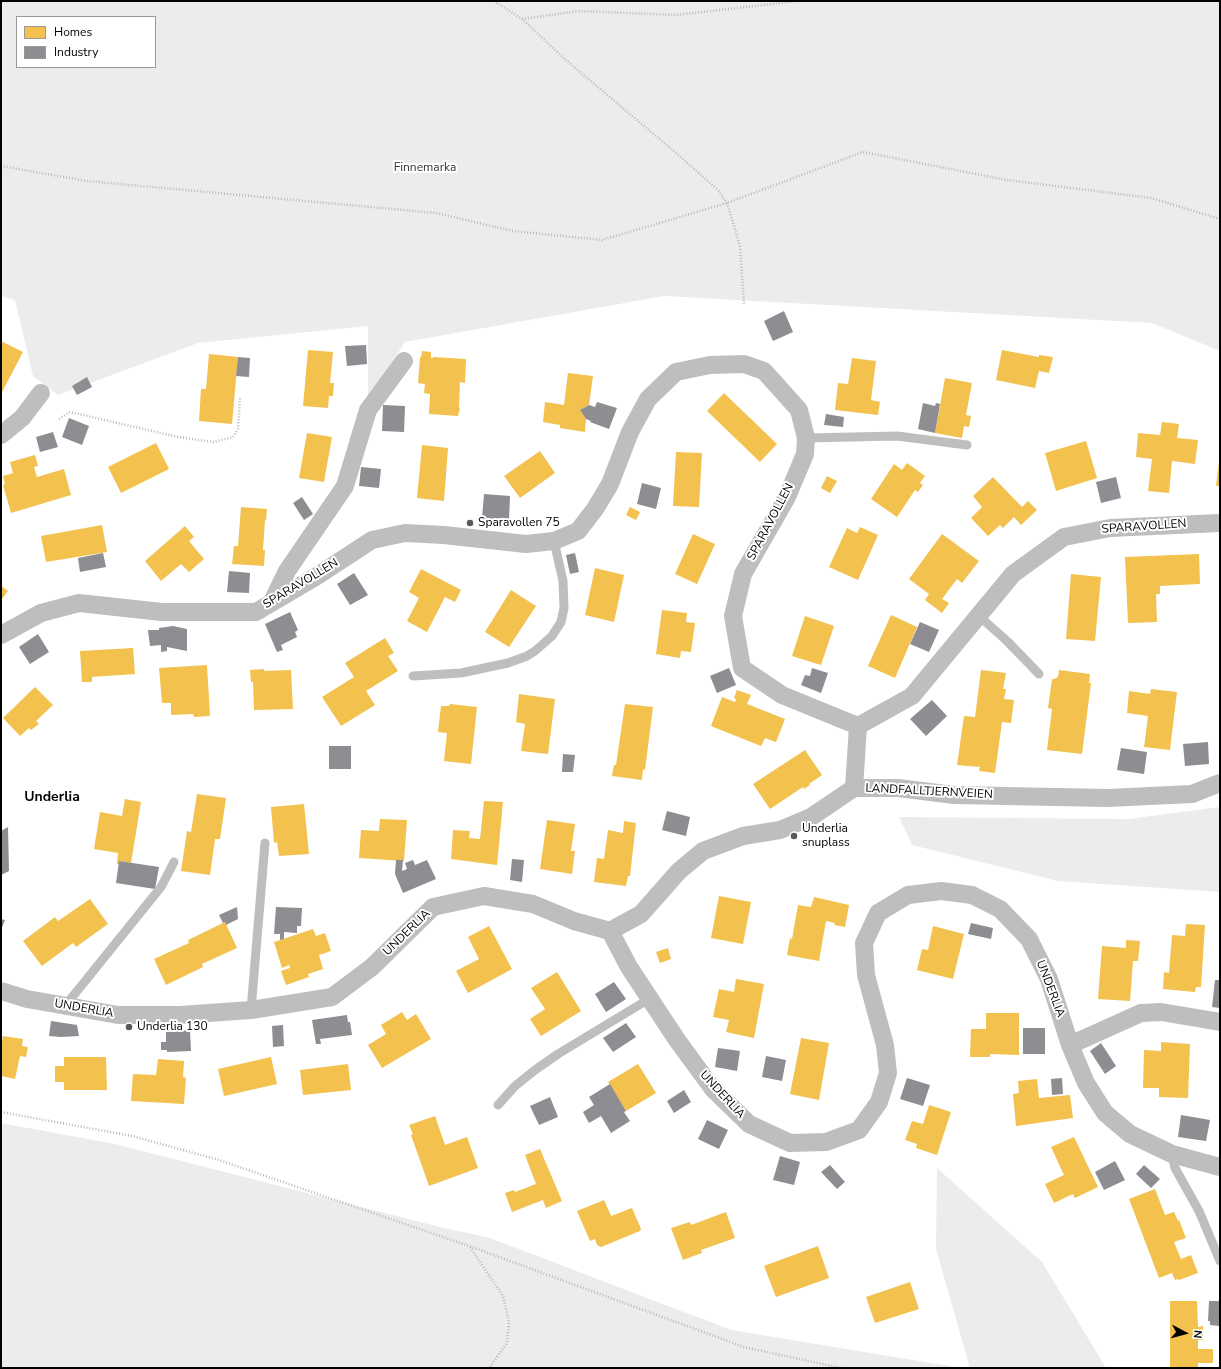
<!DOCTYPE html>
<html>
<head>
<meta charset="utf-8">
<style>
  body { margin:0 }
  #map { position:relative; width:1221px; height:1369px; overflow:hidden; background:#fff; font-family:"Nunito Sans",sans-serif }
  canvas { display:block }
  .frame { position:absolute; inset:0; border:2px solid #000; pointer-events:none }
  .legend { position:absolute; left:16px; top:16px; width:140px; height:52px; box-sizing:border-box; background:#fff; border:1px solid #999; margin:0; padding:5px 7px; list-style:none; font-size:12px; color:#000 }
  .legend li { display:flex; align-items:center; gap:8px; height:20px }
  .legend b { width:20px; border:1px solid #999 }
  .north { position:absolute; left:1165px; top:1313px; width:40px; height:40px; -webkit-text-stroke:3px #fff; paint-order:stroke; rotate:96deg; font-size:11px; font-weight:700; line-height:16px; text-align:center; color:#000 }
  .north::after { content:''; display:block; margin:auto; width:14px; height:18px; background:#000; clip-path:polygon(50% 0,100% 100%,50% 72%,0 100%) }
</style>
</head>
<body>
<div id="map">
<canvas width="1221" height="1369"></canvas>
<div class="frame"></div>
<ul class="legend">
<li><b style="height:11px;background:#f2c14e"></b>Homes</li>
<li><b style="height:11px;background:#8d8d92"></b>Industry</li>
</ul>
<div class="north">N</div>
</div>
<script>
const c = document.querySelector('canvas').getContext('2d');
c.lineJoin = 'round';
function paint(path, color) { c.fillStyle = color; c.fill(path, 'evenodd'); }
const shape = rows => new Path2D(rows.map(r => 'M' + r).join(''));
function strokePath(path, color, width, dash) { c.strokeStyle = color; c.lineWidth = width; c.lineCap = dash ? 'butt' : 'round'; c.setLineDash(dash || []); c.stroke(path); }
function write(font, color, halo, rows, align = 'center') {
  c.font = font + ' "Nunito Sans",sans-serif'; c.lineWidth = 4; c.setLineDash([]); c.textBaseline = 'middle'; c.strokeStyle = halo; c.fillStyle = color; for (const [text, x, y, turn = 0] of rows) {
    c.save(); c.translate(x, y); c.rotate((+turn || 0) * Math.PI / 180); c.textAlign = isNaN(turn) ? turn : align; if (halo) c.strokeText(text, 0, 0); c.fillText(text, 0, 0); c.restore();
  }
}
const green = shape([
  [1,1,1220,1,1220,351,1152,323,664,296,405,342,368,399,368,326,198,343,58,395,33,376,15,300,1,296],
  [17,17,155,17,155,67,17,67],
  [1220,807,1220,892,1058,881,912,845,899,817,1128,819],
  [1,1123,115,1144,440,1227,490,1238,731,1330,962,1368,1,1368],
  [937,1168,1042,1262,1106,1368,970,1368,936,1249]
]);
const homes = shape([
  [1,341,23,352,1,394],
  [308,350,333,352,330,383,334,383,333,396,329,396,328,408,303,406],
  [1002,350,1039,357,1039,355,1053,357,1049,373,1039,371,1035,388,996,380],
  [422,351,431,352,431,358,433,358,433,357,466,359,465,383,460,382,459,408,460,408,458,416,429,414,430,394,424,393,425,384,418,383,420,357,421,357],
  [209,354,238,357,232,424,199,421,201,389,206,389],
  [852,358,876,361,871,400,880,402,878,415,835,410,838,383,848,384],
  [568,373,593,376,589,405,580,410,586,419,585,432,560,428,560,425,543,422,545,402,564,405],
  [945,378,972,383,966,415,971,416,969,427,964,426,962,438,935,433],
  [724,393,777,444,760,462,707,411],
  [1162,422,1179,424,1177,438,1198,440,1195,464,1172,461,1169,493,1148,491,1152,459,1136,457,1138,433,1160,435],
  [307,433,332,437,324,482,299,478],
  [1086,441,1097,478,1056,491,1045,453],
  [156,443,169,469,121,493,108,467],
  [422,445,448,448,444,501,417,498],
  [540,451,555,473,520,498,504,476],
  [676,452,702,453,699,507,673,506],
  [35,455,38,466,34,467,37,477,64,469,71,495,11,513,3,485,5,484,3,476,13,473,10,462],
  [1219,462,1220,462,1220,486,1216,486],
  [907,463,925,476,920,483,923,485,918,492,915,490,897,517,871,499,894,464,902,470],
  [827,476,837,481,830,493,821,488],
  [993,477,1022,507,1028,501,1037,510,1021,525,1014,517,1003,528,1000,525,988,536,971,518,982,507,973,496],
  [241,507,267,509,266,520,265,520,263,550,265,550,264,566,232,564,234,546,238,546],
  [630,507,640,512,636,520,626,515],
  [102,525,107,552,46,562,41,536],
  [185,526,194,537,189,541,204,559,189,572,181,564,161,581,145,561],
  [860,527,878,535,858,580,829,567,847,528,857,533],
  [693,534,715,544,697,584,675,574],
  [942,534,979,561,962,583,957,579,942,599,949,603,942,613,925,600,929,594,909,579],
  [1199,554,1200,584,1160,586,1160,594,1156,594,1157,622,1128,623,1125,557],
  [595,568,624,575,614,622,585,615],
  [421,569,461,590,455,602,445,597,427,632,407,621,419,598,409,592],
  [1071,574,1101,577,1095,641,1066,639],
  [1,586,8,591,1,600],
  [511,590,536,606,509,647,485,632],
  [662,610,687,613,686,622,695,623,691,652,681,651,680,658,656,654],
  [891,615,917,627,895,678,868,666],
  [805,616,834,626,821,665,792,656],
  [385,638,394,653,388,656,398,671,366,691,375,705,341,726,322,697,354,677,345,663],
  [133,648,135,674,92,677,92,682,82,682,80,651],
  [207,665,210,716,194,717,193,714,171,715,171,703,162,703,159,668],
  [264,669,264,671,291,670,293,709,254,710,253,682,251,682,250,670],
  [981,670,1006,673,1003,689,1006,689,1004,699,1014,700,1011,723,1002,722,995,773,979,771,980,767,957,765,964,716,975,717],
  [1059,670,1090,674,1089,683,1091,683,1082,754,1047,750,1052,709,1048,708,1052,679,1054,679,1058,677],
  [35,687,53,705,36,721,39,724,31,730,29,728,20,736,3,718],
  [1151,689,1177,692,1170,750,1144,747,1148,716,1127,713,1129,691,1150,694],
  [737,690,751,695,747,704,785,719,776,742,765,738,761,746,711,726,722,697,735,702,736,699,734,698],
  [519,694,555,699,548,754,521,751,525,724,516,722],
  [450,704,477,707,471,764,444,761,447,733,438,732,441,706,449,706],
  [625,704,653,707,645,770,643,769,642,780,612,776,614,765,616,765],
  [805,750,822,775,809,784,810,785,804,789,803,787,770,809,753,784],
  [197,794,226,798,220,839,215,839,210,875,181,871,187,831,191,832],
  [125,799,141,802,131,863,119,861,119,864,117,864,118,853,94,849,100,812,122,816],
  [484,801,503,802,497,865,451,859,453,830,470,831,469,838,480,839],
  [304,804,309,854,279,856,277,842,274,843,271,807],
  [380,819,407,820,404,861,359,858,361,830,379,831],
  [547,820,575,824,571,851,575,851,572,874,540,869],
  [624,821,636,823,630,876,628,876,626,886,594,882,597,858,604,859,608,830,623,833],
  [719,896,751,902,743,944,711,938],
  [814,897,849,905,845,927,834,925,835,923,826,921,819,961,787,955,790,938,792,939,798,905,811,907],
  [90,899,108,924,76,947,73,943,42,966,23,941,55,917,58,921],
  [225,922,237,948,202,964,203,967,166,985,154,959,189,943,188,940],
  [1186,924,1205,925,1201,987,1196,987,1195,992,1163,989,1164,972,1169,973,1172,935,1185,936],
  [489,926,512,969,468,993,456,971,479,959,468,937],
  [933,926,964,934,953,979,917,970,922,949,928,950],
  [313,929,316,936,325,933,331,951,319,955,323,969,308,974,309,977,286,985,281,971,290,968,289,965,282,968,274,942],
  [1126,940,1140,941,1138,961,1133,961,1130,1001,1098,999,1102,946,1126,948],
  [668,948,671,959,660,963,656,952],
  [557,972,581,1011,541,1036,530,1019,545,1009,531,988],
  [736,979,764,984,754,1038,726,1032,729,1020,713,1017,719,989,734,992],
  [402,1012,407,1020,416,1014,431,1039,382,1068,368,1045,386,1034,381,1025],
  [986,1013,1019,1013,1019,1055,990,1054,990,1057,970,1057,971,1029,986,1029],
  [3,1036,23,1039,22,1046,28,1047,26,1057,20,1056,15,1079,1,1076,1,1045],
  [801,1038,829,1043,819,1100,790,1094],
  [1161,1042,1190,1044,1188,1098,1159,1097,1159,1088,1143,1088,1144,1050,1161,1051],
  [64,1057,106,1057,107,1090,64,1090,64,1082,55,1082,55,1066,64,1066],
  [271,1057,277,1084,224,1096,218,1069],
  [158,1059,184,1061,183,1077,186,1078,184,1104,131,1101,133,1074,156,1075],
  [348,1064,351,1090,303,1095,300,1070],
  [638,1064,656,1093,626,1111,608,1082],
  [1037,1079,1039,1098,1070,1095,1073,1118,1016,1126,1013,1094,1019,1093,1018,1081],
  [929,1105,951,1112,937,1155,916,1148,917,1144,905,1140,912,1121,923,1124],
  [435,1116,445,1145,467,1137,478,1168,429,1186,411,1135,413,1134,409,1125],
  [1074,1137,1098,1187,1075,1198,1073,1194,1054,1203,1045,1184,1064,1175,1051,1147],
  [540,1149,562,1201,546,1208,543,1200,512,1212,505,1193,514,1190,515,1192,536,1184,525,1155],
  [1155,1189,1165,1215,1174,1212,1178,1221,1179,1220,1186,1238,1174,1242,1181,1259,1191,1255,1198,1273,1179,1280,1178,1279,1175,1280,1172,1273,1159,1278,1129,1199],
  [604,1200,611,1216,632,1208,641,1229,640,1231,601,1247,597,1245,595,1239,590,1241,577,1211],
  [726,1212,735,1238,701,1250,702,1253,683,1260,671,1228,690,1222,691,1225],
  [818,1246,829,1278,776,1297,764,1266],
  [910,1282,919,1309,875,1323,866,1297],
  [1170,1301,1197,1301,1198,1327,1203,1326,1203,1340,1198,1340,1198,1349,1213,1349,1213,1363,1198,1363,1198,1368,1170,1368]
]);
const industry = shape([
  [784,311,793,332,773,341,764,321],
  [366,345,367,364,347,366,345,346],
  [238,357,250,358,249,377,236,376],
  [87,377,92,387,77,395,72,386],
  [597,402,617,408,609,429,590,422,591,421,586,419,580,410,589,405,595,407],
  [923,403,935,406,936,403,940,404,935,433,918,429],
  [383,405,405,406,404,432,382,431],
  [826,414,844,417,843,427,824,425],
  [69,418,89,426,82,445,62,437],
  [53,432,58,447,40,452,36,437],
  [361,467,381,469,379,488,359,486],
  [1116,477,1121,498,1101,503,1096,482],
  [642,483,661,488,656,509,637,504],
  [484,494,510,496,509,520,482,518],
  [302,497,313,514,304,520,293,503],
  [103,553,106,567,80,572,78,558],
  [575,553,579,572,570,574,566,555],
  [229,571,250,573,249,593,227,592],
  [354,573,368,595,350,605,337,584],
  [290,612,298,630,295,632,297,637,281,645,283,650,277,652,265,624],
  [920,622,939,630,929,652,910,644],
  [173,626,187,629,187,651,167,647,167,651,161,652,161,645,150,646,148,630,159,630,159,628],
  [38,634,49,652,30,664,19,647],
  [729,668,736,685,717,693,710,676],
  [812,668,828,673,821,693,801,685,805,675,810,676],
  [932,700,947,716,926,736,910,719],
  [1208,742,1209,764,1185,766,1183,744],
  [329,746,351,746,351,769,329,769],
  [1121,748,1147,752,1144,774,1117,770],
  [563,754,575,755,573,772,562,772],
  [667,811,690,817,686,836,662,830],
  [8,827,9,871,1,875,1,831],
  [512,859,524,860,522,882,510,880],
  [396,860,403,860,402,871,407,869,405,863,413,860,415,865,427,860,436,879,403,893,395,874],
  [119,861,159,867,155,889,116,883],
  [237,907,238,919,226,925,225,922,223,923,219,915],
  [276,907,302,908,301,926,297,926,297,933,284,932,284,939,280,940,280,934,274,934],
  [1,919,5,920,1,930],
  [971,923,993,928,991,939,968,934],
  [1215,980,1220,980,1220,1008,1212,1007],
  [614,982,626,999,606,1012,595,994],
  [347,1015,348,1022,350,1022,352,1035,320,1039,321,1044,316,1044,312,1020],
  [51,1021,77,1025,79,1036,61,1037,49,1036],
  [626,1023,636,1037,613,1052,603,1038],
  [283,1025,284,1046,273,1047,272,1026],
  [1023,1028,1045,1028,1045,1054,1023,1054],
  [190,1030,191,1051,167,1052,167,1050,161,1050,161,1042,166,1042,166,1032],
  [1101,1043,1116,1066,1105,1074,1090,1051],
  [718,1048,740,1051,737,1071,715,1067],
  [766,1056,786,1060,782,1081,762,1077],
  [907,1078,930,1085,923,1106,900,1099],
  [1062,1078,1063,1094,1052,1095,1051,1079],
  [610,1084,626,1111,624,1112,630,1121,611,1133,601,1116,589,1123,583,1112,594,1105,589,1097],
  [684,1090,691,1102,674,1113,667,1101],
  [550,1097,558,1117,539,1125,530,1106],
  [1181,1115,1210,1120,1206,1141,1178,1137],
  [707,1120,728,1130,719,1149,698,1139],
  [780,1156,800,1162,794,1185,773,1180],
  [1115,1161,1125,1180,1104,1190,1095,1172],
  [830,1165,845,1182,837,1189,821,1172],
  [1144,1165,1160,1179,1151,1188,1136,1174],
  [1209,1301,1220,1301,1219,1326,1210,1325,1210,1321,1208,1321]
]);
const path = shape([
  [494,1,522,19,567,61,675,152,718,190,727,203,740,246,744,304],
  [522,19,579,11,676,15,798,1],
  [1,166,87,181,436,213,513,231,602,240,727,203,863,152,1007,180,1151,198,1220,219],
  [59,419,70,412,178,437,214,442,233,437,238,429,240,398],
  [1,1112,132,1136,219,1160,469,1246,744,1347,841,1368],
  [470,1247,503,1296,509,1322,507,1343,489,1368]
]);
const lane = shape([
  [806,438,897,436,967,445],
  [979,616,1007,641,1039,674],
  [413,676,461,673,508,663,527,656,535,651,552,636,561,622,564,608,563,581,554,541],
  [65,1006,161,887,174,862],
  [251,1010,265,843],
  [498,1105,515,1086,535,1070,558,1054,649,999],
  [1172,1154,1175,1168,1199,1211,1220,1261]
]);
const street = shape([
  [1,435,22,418,41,393],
  [272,602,287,571,345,486,368,410,404,361],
  [1,635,41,613,79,603,162,612,256,612,317,576,372,540,405,533,444,535,526,544,554,541,578,531,595,509,610,484,630,432,648,399,676,372,710,365,744,364,764,371,799,410,806,438,805,454,787,497,743,574,733,616,742,668,782,695,858,726,912,696,1013,574,1064,537,1110,528,1220,523],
  [854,788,858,726],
  [610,931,641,914,679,871,703,851,743,836,780,830,811,817,854,788,898,788,954,795,1108,798,1192,794,1220,783],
  [1,991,27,999,118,1015,180,1015,251,1010,332,997,372,967,433,907,484,896,533,904,574,921,610,931,629,967,677,1040,713,1089,749,1124,790,1143,826,1142,859,1130,879,1102,888,1073,885,1045,866,975,864,943,878,913,908,895,941,891,972,895,1000,909,1029,939,1049,979,1070,1045,1086,1083,1105,1113,1130,1134,1172,1154,1220,1167],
  [1070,1045,1141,1013,1161,1012,1220,1022]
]);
const markers = [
  [470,523,4,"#595959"],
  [794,836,4,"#595959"],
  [129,1027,4,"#595959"]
];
const parkNames = [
  ["Finnemarka",425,168]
];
const streetNames = [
  ["SPARAVOLLEN",771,522,-62],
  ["SPARAVOLLEN",1144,527,-4],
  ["SPARAVOLLEN",301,584,-31],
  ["LANDFALLTJERNVEIEN",929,792,3],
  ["UNDERLIA",407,933,-44],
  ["UNDERLIA",1050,989,69],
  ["UNDERLIA",84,1009,10],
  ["UNDERLIA",722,1095,47]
];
const poiNames = [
  ["Sparavollen 75",478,523],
  ["Underlia",802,829],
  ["snuplass",802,843],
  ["Underlia 130",137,1027]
];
const quarterNames = [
  ["Underlia",52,798]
];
paint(green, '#ececec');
paint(homes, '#f2c14e');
paint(industry, '#8d8d92');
strokePath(path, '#b9b9b9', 2.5, [1, 2]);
strokePath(lane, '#bebebe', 9);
strokePath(street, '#bebebe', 18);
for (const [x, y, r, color] of markers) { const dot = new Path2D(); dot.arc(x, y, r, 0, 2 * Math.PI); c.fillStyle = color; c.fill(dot); strokePath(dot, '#fff', 1.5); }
write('12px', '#333', '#fff', parkNames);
write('12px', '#000', '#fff', streetNames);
write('12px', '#000', '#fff', poiNames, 'left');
write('bold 14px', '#000', '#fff', quarterNames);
</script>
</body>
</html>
